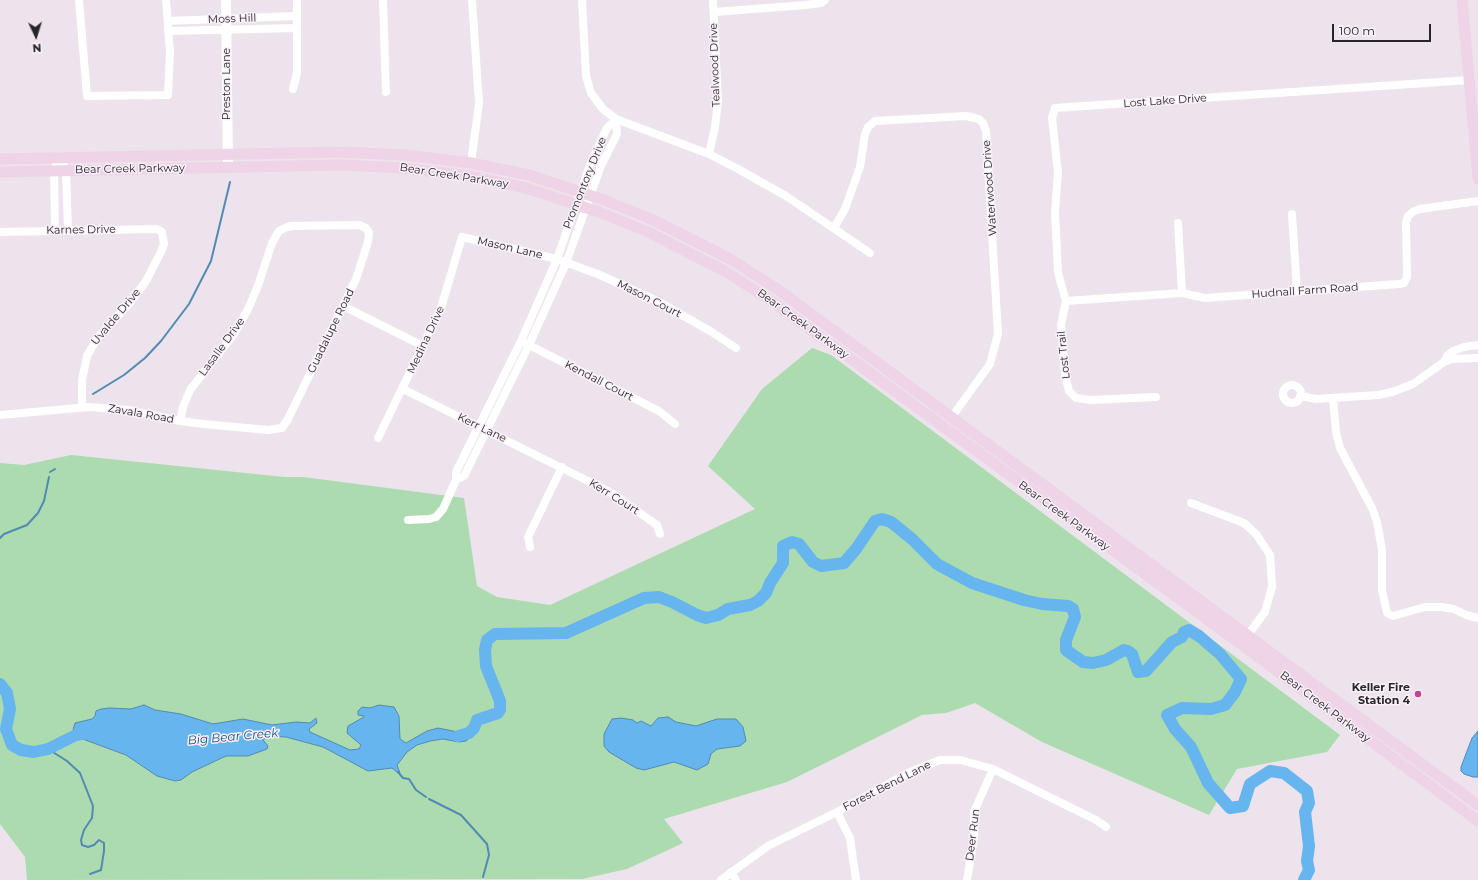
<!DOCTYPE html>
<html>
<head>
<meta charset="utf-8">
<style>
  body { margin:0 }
  #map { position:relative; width:1478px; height:880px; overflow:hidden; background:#ece3ec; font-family:Montserrat,sans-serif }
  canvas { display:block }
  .north { position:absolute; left:16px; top:16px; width:40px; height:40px; -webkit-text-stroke:3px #f9f0fa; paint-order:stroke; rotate:176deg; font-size:11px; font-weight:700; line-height:16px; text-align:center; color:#282528 }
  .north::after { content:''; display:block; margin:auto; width:14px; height:18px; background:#282528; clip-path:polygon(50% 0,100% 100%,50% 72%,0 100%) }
  .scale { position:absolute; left:1332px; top:24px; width:99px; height:18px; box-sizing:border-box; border:2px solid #282528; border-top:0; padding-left:5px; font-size:12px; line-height:14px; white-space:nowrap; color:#282528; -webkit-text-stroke:3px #f9f0fa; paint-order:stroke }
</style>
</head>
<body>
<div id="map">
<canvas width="1478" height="880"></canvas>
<div class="north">N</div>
<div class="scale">100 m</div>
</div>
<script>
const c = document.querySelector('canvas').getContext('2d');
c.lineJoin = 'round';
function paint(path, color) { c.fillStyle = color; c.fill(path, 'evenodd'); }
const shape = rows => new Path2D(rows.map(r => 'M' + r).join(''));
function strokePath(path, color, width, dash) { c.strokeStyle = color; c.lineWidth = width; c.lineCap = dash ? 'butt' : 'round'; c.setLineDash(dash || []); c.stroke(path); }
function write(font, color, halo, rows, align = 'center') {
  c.font = font + ' Montserrat,sans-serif'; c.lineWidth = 3; c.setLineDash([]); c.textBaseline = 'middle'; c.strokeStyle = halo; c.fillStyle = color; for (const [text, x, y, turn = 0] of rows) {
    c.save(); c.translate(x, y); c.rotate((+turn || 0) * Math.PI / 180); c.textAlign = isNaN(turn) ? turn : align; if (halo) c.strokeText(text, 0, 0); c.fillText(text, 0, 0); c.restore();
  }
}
const green = shape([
  [812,348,831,355,1340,735,1327,752,1237,769,1209,815,1042,742,975,703,946,713,922,715,787,782,664,819,683,843,627,869,582,879,27,880,25,857,0,824,0,463,24,465,71,455,284,477,303,477,464,498,477,586,497,597,550,605,755,509,708,466,762,389]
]);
const water = shape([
  [144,705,155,710,181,714,213,724,243,719,272,725,296,722,310,723,316,718,317,723,309,729,310,732,350,750,359,749,361,745,347,733,348,726,364,717,364,716,358,715,358,711,362,707,370,708,379,705,394,707,399,716,400,739,406,743,427,731,438,728,458,732,467,729,473,730,473,735,466,741,459,742,443,739,430,741,417,745,407,752,397,765,400,773,398,773,392,768,368,771,323,747,286,737,268,736,263,740,268,746,267,749,248,756,226,756,192,772,181,780,175,781,157,776,126,755,80,738,73,730,75,723,92,719,95,716,96,711,101,709,109,708,131,709,144,705],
  [668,717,676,722,696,726,717,719,736,719,743,727,746,741,740,746,717,749,711,754,708,764,697,770,674,762,644,770,636,768,609,752,604,746,604,734,612,719,621,718,633,720,637,723,641,721,651,726,658,718,668,717],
  [1478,731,1478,777,1473,777,1464,774,1461,771,1461,767,1472,738,1478,731]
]);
const stream = shape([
  [93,394,124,375,145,358,161,341,189,304,211,261,230,182],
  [50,472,55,469],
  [0,538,4,534,27,525,38,513,44,501,49,477],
  [48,749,67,761,80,773,93,806,92,818,84,830,81,840,82,845,88,847,94,845,99,840,104,843,104,851,101,870,90,874],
  [398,772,403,778,409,779,416,790,426,797],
  [429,799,461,815,487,844,489,855,483,877]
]);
const river = shape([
  [0,684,7,693,10,709,6,729,12,745,21,750,34,752,48,749,76,735,92,732],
  [458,736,469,733,474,728,477,720,498,713,500,710,500,701,486,666,485,650,487,640,495,634,566,633,644,598,659,597,672,602,697,615,706,618,718,615,728,609,750,605,758,601,766,593,770,583,783,563,783,546,792,542,799,544,813,562,821,566,844,563,856,549,875,521,882,519,891,522,912,539,937,564,972,583,1024,600,1042,604,1068,606,1073,609,1075,617,1066,640,1066,650,1083,662,1093,663,1106,660,1124,650,1128,651,1132,654,1138,672,1146,671,1172,642,1182,637,1184,632,1189,630,1199,636,1220,654,1241,679,1235,692,1225,705,1211,709,1182,708,1167,715,1175,729,1191,747,1208,783,1230,808,1243,806,1250,784,1270,771,1284,773,1307,791,1309,803,1305,812,1309,846,1307,861,1309,870,1304,880]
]);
const minor = shape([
  [79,0,87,96,168,95,170,53,166,0],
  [383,0,386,92],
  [582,0,586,76,591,93,603,109,616,119,709,154,738,169,786,196,870,253],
  [714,12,806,5,821,3,825,0],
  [168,21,297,16],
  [168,31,297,28],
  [293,89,297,73,297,0],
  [709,154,715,127,718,101,713,0],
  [59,156,66,170,68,230],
  [471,163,479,103,472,0],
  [1292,214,1297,291],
  [1178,223,1182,293],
  [834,228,845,209,860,167,865,134,868,127,875,121,966,116,979,119,983,123,986,131,998,334,990,364,951,418],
  [55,231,54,170,59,156],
  [0,232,157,229,162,232,164,244,161,252,146,281,129,304,98,337,87,356,82,380,82,407],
  [1066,301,1182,293,1205,298,1399,284,1404,283,1407,277,1406,222,1408,216,1414,211,1420,209,1478,201],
  [343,306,423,346],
  [525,343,659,411,675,424],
  [1444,362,1447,356,1453,351,1464,347,1478,345],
  '1283 394a9 9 0 1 1 18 0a9 9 0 1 1-18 0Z',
  [403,389,610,492,657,525,660,534],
  [1300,396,1316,399,1378,395,1392,392,1413,384,1444,362,1452,359,1478,358],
  [1156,397,1091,400,1076,398,1069,391,1065,375,1061,325,1066,301,1058,273,1055,212,1058,172,1052,118,1055,108,1470,80],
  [1333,398,1336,433,1340,448,1372,508,1377,522,1382,550,1382,590,1387,613,1393,616,1425,607,1441,607,1454,609,1466,615,1478,618],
  [0,415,89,407,128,410,180,421,203,424,268,430,282,428,288,419,356,279,368,242,369,233,366,228,359,225,292,226,287,227,279,231,272,243,258,286,248,309,234,334,190,390,183,407,180,421],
  [378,438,441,308,462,237,557,259,600,275,659,302,710,331,736,348],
  [456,480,464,476,529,345,566,263,601,166,617,134,616,119],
  [1191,503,1244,523,1256,534,1270,555,1272,587,1265,612,1244,640],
  [408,520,429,519,436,517,443,509,456,480,456,472,521,341,557,259,591,162,607,128,616,119],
  [530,547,528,537,562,467],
  [837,812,850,838,856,880],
  [731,872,736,880],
  [721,880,768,846,837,812,908,773,940,760,960,760,993,769,1096,820,1106,827],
  [967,880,974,838,974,812,993,769]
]);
const tertiary = shape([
  [226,0,228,167]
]);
const secondary = shape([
  [1462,0,1478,179],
  [0,159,342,152,405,155,471,163,529,175,604,200,651,219,732,260,780,291,1478,805],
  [0,172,342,165,404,168,469,176,526,188,599,212,646,231,725,271,773,302,1241,644,1478,821]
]);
const markers = [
  [1418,694,4,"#c2438f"]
];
const streetNames = [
  ["Moss Hill",232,19,-2],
  ["Tealwood Drive",715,65,-92],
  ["Preston Lane",227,84,-90],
  ["Lost Lake Drive",1165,101,-4],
  ["Bear Creek Parkway",130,169,-1],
  ["Bear Creek Parkway",454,176,9],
  ["Promontory Drive",585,183,-68],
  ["Waterwood Drive",990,188,-94],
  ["Karnes Drive",81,230,-1],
  ["Mason Lane",510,248,13],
  ["Hudnall Farm Road",1305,291,-4],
  ["Mason Court",649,299,27],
  ["Uvalde Drive",116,317,-50],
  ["Bear Creek Parkway",803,324,36],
  ["Guadalupe Road",331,331,-64],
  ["Medina Drive",426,340,-65],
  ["Lasalle Drive",222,347,-54],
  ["Lost Trail",1064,355,-96],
  ["Kendall Court",599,381,27],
  ["Zavala Road",141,414,10],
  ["Kerr Lane",482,428,26],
  ["Kerr Court",614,497,32],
  ["Bear Creek Parkway",1064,516,36],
  ["Bear Creek Parkway",1325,707,37],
  ["Forest Bend Lane",887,786,-27],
  ["Deer Run",973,835,-83]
];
const poiNames = [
  ["Keller Fire",1410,688],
  ["Station 4",1410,701]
];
const waterNames = [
  ["Big Bear Creek",233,737,-5]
];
paint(green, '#acdbb0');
paint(water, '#66b5ee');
strokePath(water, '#538ab3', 1);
strokePath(stream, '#538ab3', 2);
strokePath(river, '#66b5ee', 12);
strokePath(minor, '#fff', 8);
strokePath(tertiary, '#fff', 10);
strokePath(secondary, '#efd3e6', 11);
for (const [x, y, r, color] of markers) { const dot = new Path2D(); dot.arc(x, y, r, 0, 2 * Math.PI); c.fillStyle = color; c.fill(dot); strokePath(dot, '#f9f0fa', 1.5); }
write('11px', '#282528', '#f9f0fa', streetNames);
write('bold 11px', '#282528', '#f9f0fa', poiNames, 'right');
write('italic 12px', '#124f74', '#f9f0fa', waterNames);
</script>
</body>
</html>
